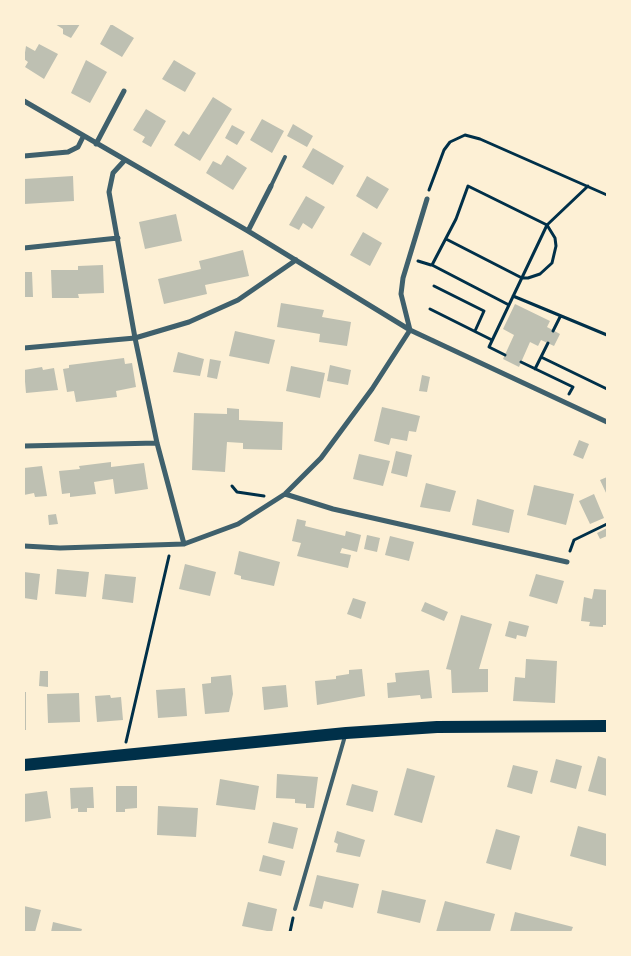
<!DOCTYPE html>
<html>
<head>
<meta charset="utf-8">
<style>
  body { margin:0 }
  #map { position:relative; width:631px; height:956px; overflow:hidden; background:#fdf0d5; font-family:Cabin,sans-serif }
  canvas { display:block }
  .frame { position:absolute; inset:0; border:25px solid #fdf0d5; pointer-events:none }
</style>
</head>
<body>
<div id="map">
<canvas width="631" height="956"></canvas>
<div class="frame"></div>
</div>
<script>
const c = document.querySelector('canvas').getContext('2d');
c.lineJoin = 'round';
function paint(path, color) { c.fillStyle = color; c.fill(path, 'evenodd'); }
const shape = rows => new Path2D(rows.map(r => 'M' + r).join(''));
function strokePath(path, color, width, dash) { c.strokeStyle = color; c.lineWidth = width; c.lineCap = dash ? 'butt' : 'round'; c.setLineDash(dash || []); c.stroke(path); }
const building = shape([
  [55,24,80,24,71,38,63,34,63,29],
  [111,24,134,38,122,57,100,44],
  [39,44,58,54,44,79,25,67,28,62,24,59,26,46,35,51],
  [86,60,107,72,90,103,71,93],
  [174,60,196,73,185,92,162,79],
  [213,97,232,109,200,161,174,145,183,131,189,135],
  [146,109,166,121,151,147,142,142,145,137,133,130],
  [262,119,284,131,272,153,250,140],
  [293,124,313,136,307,147,287,136],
  [232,125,245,132,237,145,225,138],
  [313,148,344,166,333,185,302,167],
  [227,155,247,168,233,190,206,173,213,161,221,165],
  [73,176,74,201,24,204,24,179],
  [367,176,389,189,377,209,356,196],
  [306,196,325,207,312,229,303,223,299,230,289,225],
  [176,214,182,241,145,249,139,222],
  [363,232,382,243,370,266,350,255],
  [243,250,249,276,205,285,207,294,164,304,158,279,201,269,199,261],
  [103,265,104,293,78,294,79,298,52,298,51,270,78,270,78,266],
  [24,272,32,272,33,297,24,297],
  [281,303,324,310,322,317,351,322,347,346,319,342,320,334,277,327],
  [515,304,550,321,547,327,560,334,554,346,541,340,538,346,530,342,519,367,503,359,514,335,503,329],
  [235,331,275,340,269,364,229,356],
  [178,352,204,359,200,376,173,372],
  [124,358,125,364,132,363,136,387,116,391,117,397,76,402,74,391,67,392,63,369,69,368,69,365],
  [210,359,221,361,217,379,207,377],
  [330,365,351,370,348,385,327,381],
  [291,366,325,373,320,398,286,391],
  [42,367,43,370,54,368,58,390,26,393,24,370],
  [422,375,430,377,427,392,419,391],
  [382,407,420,416,416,432,409,431,407,441,391,438,389,445,374,441],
  [227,408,239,409,239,420,283,422,282,450,243,449,243,443,227,442,225,472,192,470,194,413,227,414],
  [579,440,589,444,583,459,573,455],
  [396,451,412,455,407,477,391,473],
  [359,454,390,461,383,486,353,479],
  [111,462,111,467,144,463,148,489,115,494,113,479,94,482,96,494,70,497,70,493,62,494,59,471,80,469,79,466],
  [42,466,47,496,35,497,34,493,24,495,24,468],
  [607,477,607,495,600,480],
  [426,483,456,491,450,512,420,507],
  [534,485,574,494,566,525,527,515],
  [594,494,604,518,590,524,579,501],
  [477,499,514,510,509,533,472,525],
  [56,514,58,524,49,525,48,515],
  [297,519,306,521,305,526,345,536,346,531,361,535,357,552,342,548,340,553,351,555,348,568,297,556,301,543,292,541],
  [607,528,607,536,600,539,597,533],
  [367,535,380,538,377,552,364,549],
  [390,536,414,542,409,561,385,555],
  [239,551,280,562,274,586,241,579,241,576,234,574],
  [185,564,216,572,210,596,179,589],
  [57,569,89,572,86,597,55,594],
  [24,572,40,574,37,600,24,598],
  [105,574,136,577,133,603,102,599],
  [536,574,564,581,557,604,529,596],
  [594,589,607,590,607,625,603,625,603,627,589,626,590,622,581,621,584,597,592,599],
  [353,598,366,602,361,619,347,614],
  [425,602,448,612,444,621,421,611],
  [461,615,492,624,479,669,488,669,488,692,452,693,451,670,446,669],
  [509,621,529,626,526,637,517,635,516,639,505,636],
  [526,659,557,661,555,703,513,701,515,677,525,678],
  [362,669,365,696,317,705,315,681,336,679,336,676,349,674,349,670],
  [429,670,432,698,421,699,420,695,388,698,387,683,396,682,395,673],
  [40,671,48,671,48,687,39,686],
  [231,675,233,694,229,712,205,714,202,684,211,683,211,677],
  [286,685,288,707,264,710,262,687],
  [185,688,187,716,158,718,156,690],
  [24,692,26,692,26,730,24,730],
  [79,693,80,722,48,723,47,694],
  [110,695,111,698,121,697,123,720,97,722,95,696],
  [598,756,607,759,607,796,588,791],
  [556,759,582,766,576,789,550,782],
  [513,765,538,771,532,794,507,787],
  [407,768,435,776,422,823,394,815],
  [277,774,318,777,314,808,306,808,306,804,295,803,295,799,276,798],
  [220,779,259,786,255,810,216,805],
  [352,784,378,791,373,812,346,805],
  [116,786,137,786,137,808,125,809,125,812,116,812],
  [93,787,94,808,87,808,87,812,78,812,78,808,71,809,70,788],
  [47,791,51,818,24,822,24,794],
  [158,806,198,808,196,837,157,835],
  [273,822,298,828,293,849,268,843],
  [578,826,607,834,606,866,570,856],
  [496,829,520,836,511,870,486,863],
  [337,831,365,840,360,857,336,852,338,844,334,842],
  [263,855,285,861,281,876,259,871],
  [317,875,359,884,353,908,324,901,322,909,309,906],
  [382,890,426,900,420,923,377,913],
  [445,901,495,914,490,932,436,932],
  [248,902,277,909,272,932,242,926],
  [24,906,41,910,35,932,24,932],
  [515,912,573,927,571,932,510,932],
  [53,922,82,929,81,932,51,932]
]);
const path = shape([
  [429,190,444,150,450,142,465,135,480,139,607,195],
  [446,239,522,278,528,278,540,274,552,263,556,246,555,238,547,225,468,186,456,219,432,265,509,305],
  [418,261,431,265],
  [434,286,484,311,475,331],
  [513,296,607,335],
  [430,309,492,340],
  [553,331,560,317],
  [505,355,489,347,547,225,588,186],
  [541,357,607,389],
  [521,362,573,387,569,394],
  [535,369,548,343],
  [232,486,237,492,264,496],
  [570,551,574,540,607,524],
  [126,742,169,556],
  [290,932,293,918]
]);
const service = shape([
  [271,186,285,157],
  [295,909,345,736]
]);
const minor = shape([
  [24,101,248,231,410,330,607,422],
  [96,144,124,91],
  [24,156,68,152,78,147,83,137],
  [124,161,113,173,109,192,135,338,157,443,184,544],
  [248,231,271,186],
  [24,248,118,238],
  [24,348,135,338,189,322,238,300,296,260],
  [24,446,157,443],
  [285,494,333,509,567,562],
  [24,546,60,548,184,544,238,524,285,494,321,458,372,389,410,330,401,294,403,278,427,199]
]);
const primary = shape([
  [24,765,346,733,437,727,607,726]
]);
paint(building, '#bec0b2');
strokePath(path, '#003049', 3);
strokePath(service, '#3f606c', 4);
strokePath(minor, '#3f606c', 5);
strokePath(primary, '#003049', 12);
</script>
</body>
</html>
